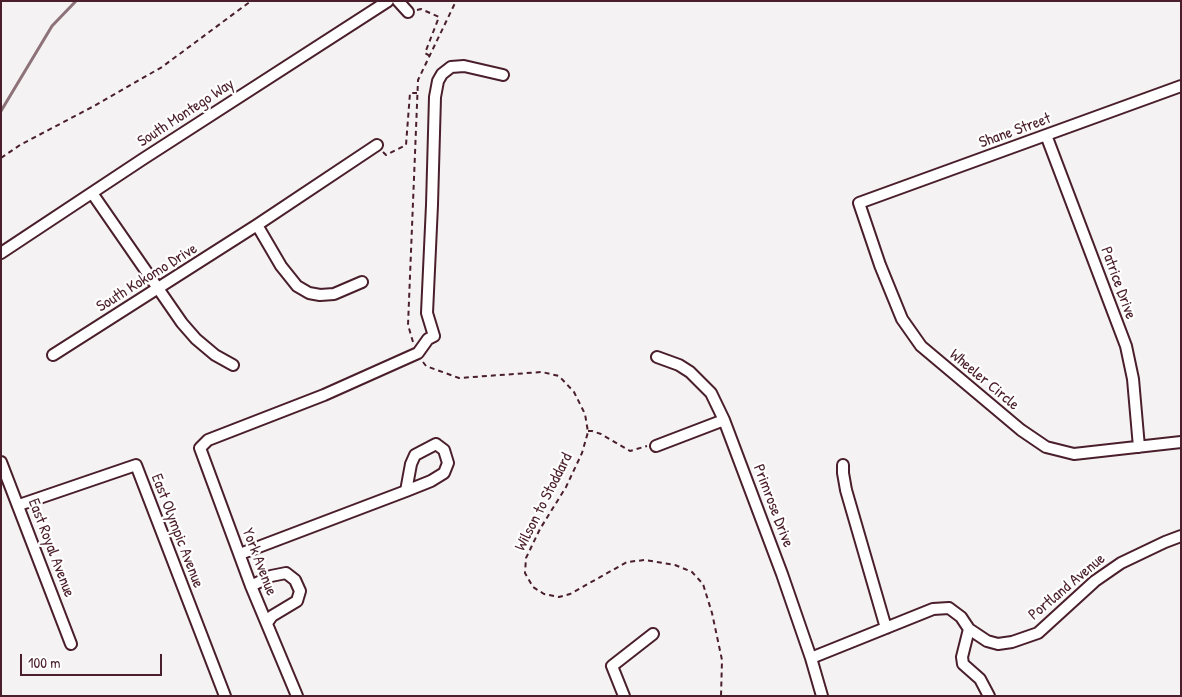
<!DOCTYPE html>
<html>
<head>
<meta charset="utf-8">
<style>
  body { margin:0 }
  #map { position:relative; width:1182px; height:697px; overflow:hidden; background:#f4f2f2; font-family:"Patrick Hand",sans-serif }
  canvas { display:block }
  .frame { position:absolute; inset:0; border:2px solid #4a1f2b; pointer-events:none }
  .scale { position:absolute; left:20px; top:654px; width:142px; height:22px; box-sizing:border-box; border:2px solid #4a1f2b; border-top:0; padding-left:6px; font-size:15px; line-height:18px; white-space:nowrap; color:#4a1f2b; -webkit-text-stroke:4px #fff; paint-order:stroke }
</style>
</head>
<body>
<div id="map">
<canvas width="1182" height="697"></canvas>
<div class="frame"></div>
<div class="scale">100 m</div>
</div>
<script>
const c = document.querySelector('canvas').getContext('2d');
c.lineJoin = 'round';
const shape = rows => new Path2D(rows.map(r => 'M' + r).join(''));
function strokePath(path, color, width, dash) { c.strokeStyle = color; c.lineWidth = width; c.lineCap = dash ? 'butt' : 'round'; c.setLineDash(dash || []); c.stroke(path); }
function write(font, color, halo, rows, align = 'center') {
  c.font = font + ' "Patrick Hand",sans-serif'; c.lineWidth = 4.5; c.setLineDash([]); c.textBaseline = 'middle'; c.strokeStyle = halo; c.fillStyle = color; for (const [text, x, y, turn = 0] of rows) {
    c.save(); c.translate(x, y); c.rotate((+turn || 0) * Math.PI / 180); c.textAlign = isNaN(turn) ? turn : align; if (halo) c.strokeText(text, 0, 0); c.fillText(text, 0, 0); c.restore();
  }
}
const stream = shape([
  [1,111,52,26,76,1]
]);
const path = shape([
  [417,10,421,9,439,17,425,53,430,56],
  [383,152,386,155,406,145,410,93,417,93],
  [1,158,20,145,94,106,162,67,251,1],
  [413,342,408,325,418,80,456,1],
  [423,362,426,366,459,378,542,372,559,376,574,392,585,414,588,432,582,453,566,487,540,529,526,558,525,573,533,587,544,594,559,597,570,594,627,562,645,560,675,565,692,572,703,584,712,613,722,660,721,696],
  [588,431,592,431,601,434,630,451,647,446]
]);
const minor = shape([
  [398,1,408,12],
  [1181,86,859,203,880,265,902,319,921,346,1021,430,1046,447,1074,454,1181,442],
  [1046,135,1126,346,1133,379,1139,447],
  [92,193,182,323,196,339,215,355,233,365],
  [257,225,281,266,297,286,309,293,320,295,334,294,362,282],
  [1,253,143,159,388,1],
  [53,355,257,225,377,145],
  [657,357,679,365,690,372,711,393,724,420,782,574,811,658,822,696],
  [436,444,444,450,448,463,444,473,431,481,406,491,411,464,415,455,436,444],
  [656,446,724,420],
  [1,462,71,644],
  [843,465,843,473,846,490,886,628],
  [19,505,136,465,225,696],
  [240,554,406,491],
  [251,586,271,576,286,573,295,580,300,591,297,601,272,616,267,623],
  [969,629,962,657,963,664,980,679,989,696],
  [811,658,933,609,949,608,961,617,969,629,987,641,998,644,1012,642,1038,633,1095,581,1121,563,1165,542,1181,536],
  [297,696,251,586,200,448,208,440,324,395,418,353,428,339,434,336,427,313,432,205,435,97,438,81,442,74,451,67,464,66,503,75],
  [624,696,612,666,653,634]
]);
const streetNames = [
  ["South Montego Way",186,113,-33],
  ["Shane Street",1015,131,-20],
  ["South Kokomo Drive",147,278,-32],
  ["Patrice Drive",1118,283,70],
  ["Wheeler Circle",984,380,40],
  ["Wilson to Stoddard",544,502,-63],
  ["Primrose Drive",773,506,69],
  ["East Olympic Avenue",177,531,69],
  ["East Royal Avenue",51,548,69],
  ["York Avenue",259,562,69],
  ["Portland Avenue",1067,587,-40]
];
strokePath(stream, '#8d727a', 3);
strokePath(minor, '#4a1f2b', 14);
strokePath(path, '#4a1f2b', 2, [5, 4]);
strokePath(minor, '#fff', 10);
write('16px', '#4a1f2b', '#fff', streetNames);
</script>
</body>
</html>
